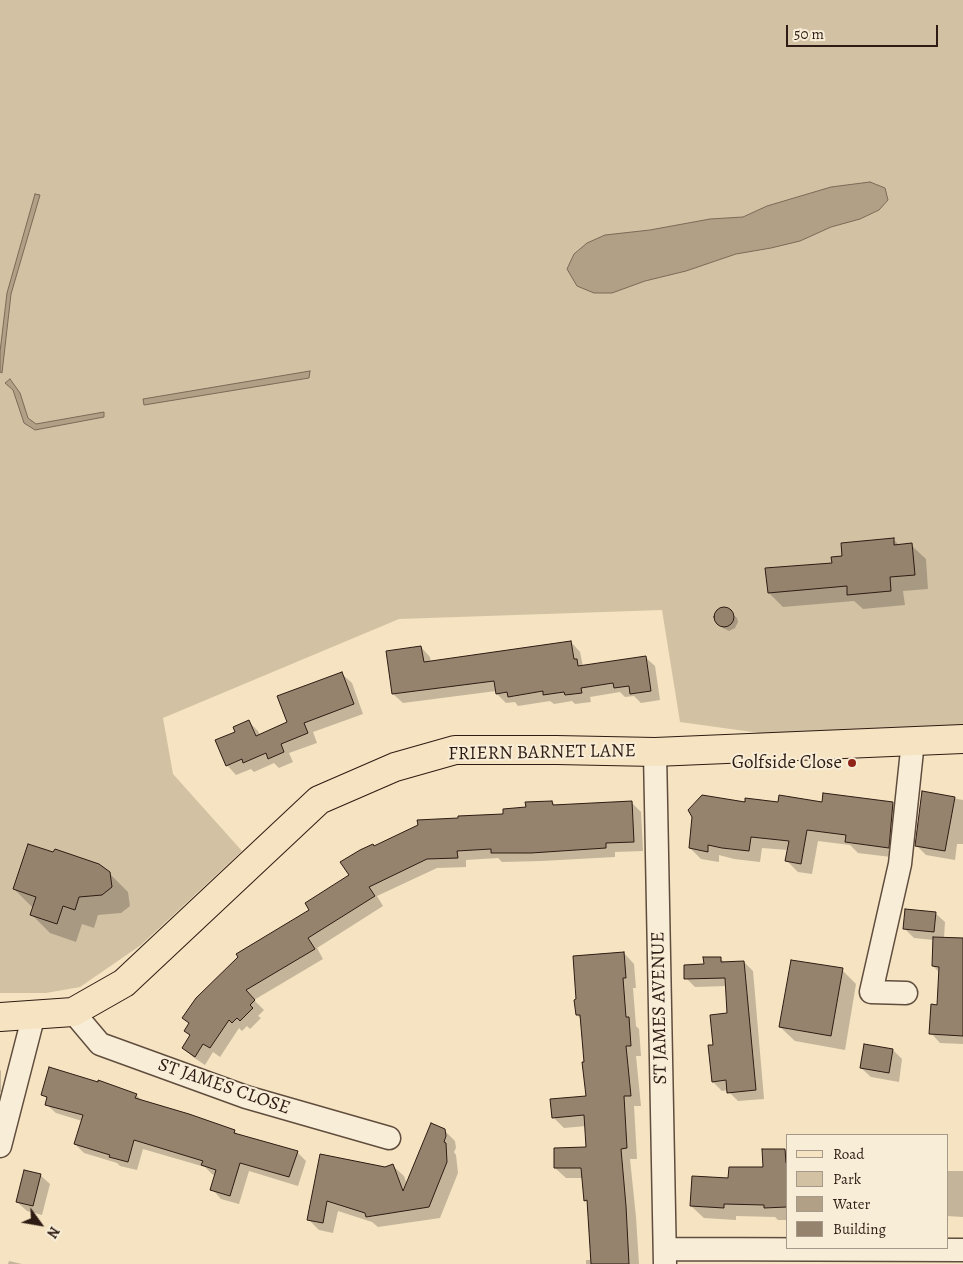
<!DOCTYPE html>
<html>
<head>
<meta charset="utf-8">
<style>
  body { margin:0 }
  #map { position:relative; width:963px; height:1264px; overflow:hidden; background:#f5e3c1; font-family:Alegreya,serif }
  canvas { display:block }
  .legend { position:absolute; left:786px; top:1134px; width:162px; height:115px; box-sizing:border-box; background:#f8edd7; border:1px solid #a79989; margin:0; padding:6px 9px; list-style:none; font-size:15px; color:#2e1b13 }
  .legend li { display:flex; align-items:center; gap:10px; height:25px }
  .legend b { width:25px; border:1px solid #a79989 }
  .north { position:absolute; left:15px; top:1199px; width:50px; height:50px; -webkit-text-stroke:4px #f8edd7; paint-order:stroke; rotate:122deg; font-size:14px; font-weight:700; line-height:20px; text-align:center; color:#2e1b13 }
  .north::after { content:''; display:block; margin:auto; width:18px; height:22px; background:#2e1b13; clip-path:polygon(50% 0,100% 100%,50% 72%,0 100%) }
  .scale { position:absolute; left:786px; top:25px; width:152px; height:22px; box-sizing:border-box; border:2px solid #2e1b13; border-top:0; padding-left:6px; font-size:15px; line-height:18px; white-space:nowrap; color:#2e1b13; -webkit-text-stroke:4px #f8edd7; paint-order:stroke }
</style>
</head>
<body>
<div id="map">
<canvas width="963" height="1264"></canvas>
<ul class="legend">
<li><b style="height:6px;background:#f5e3c1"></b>Road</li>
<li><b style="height:14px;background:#d3c1a3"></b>Park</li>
<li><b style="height:14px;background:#b19f86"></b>Water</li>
<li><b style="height:14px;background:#95836d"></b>Building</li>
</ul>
<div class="north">N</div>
<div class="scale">50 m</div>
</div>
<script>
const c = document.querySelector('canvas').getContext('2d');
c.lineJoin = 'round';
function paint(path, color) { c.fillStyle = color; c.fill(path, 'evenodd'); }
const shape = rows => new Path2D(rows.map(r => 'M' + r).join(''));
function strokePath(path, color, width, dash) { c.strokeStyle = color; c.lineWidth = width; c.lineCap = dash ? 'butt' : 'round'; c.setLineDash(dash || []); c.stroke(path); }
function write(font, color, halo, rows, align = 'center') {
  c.font = font + ' Alegreya,serif'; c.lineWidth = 4; c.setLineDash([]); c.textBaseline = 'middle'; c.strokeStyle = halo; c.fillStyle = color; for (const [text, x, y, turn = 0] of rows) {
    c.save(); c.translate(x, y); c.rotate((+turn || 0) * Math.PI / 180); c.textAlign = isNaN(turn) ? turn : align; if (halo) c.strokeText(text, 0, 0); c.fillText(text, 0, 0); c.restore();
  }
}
const green = shape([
  [0,0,963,0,963,725,796,738,680,722,662,610,399,619,163,718,173,774,242,851,141,945,80,987,46,993,0,993]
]);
const water = shape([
  [870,182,885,188,888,200,879,210,860,219,831,227,800,241,771,248,736,254,686,271,645,281,612,293,594,293,577,286,567,269,574,254,587,243,605,235,650,230,710,219,743,217,767,206,831,187,870,182],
  [35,194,40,195,11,294,2,373,0,372,0,352,7,293,35,194],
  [310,371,309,378,144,405,143,399,310,371],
  [10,379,20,393,28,418,36,424,104,412,104,417,35,430,24,423,13,390,5,383,10,379]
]);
const shadow = shape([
  [893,539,900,546,911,545,926,559,928,589,903,591,905,605,863,609,854,601,783,607,769,593,833,564,844,557],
  [726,609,737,618,738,622,735,628,729,631,723,628,716,620,717,615,720,610],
  [571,642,580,652,583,667,645,657,655,666,660,700,641,703,634,696,625,697,620,692,590,697,591,702,575,704,572,701,554,704,550,701,518,706,515,702,506,703,497,694,496,691,403,703,393,694,387,652,421,647,430,657,431,663],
  [342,674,352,683,363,714,313,732,317,743,289,753,293,762,279,768,274,763,254,772,251,769,236,775,227,765,236,732,248,721,258,731,260,735,288,723],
  [923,793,963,800,963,844,957,844,955,860,926,855,916,845],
  [552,802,556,806,632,803,641,812,643,851,615,852,615,857,541,861,502,862,498,858,466,860,466,867,437,868,377,896,383,906,317,948,323,959,254,1000,264,1010,258,1016,261,1018,250,1029,247,1026,242,1031,239,1028,220,1057,213,1052,205,1065,193,1057,183,1048,191,1036,185,1031,190,1024,184,1018,311,910,350,876,374,847],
  [779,803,893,803,904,814,899,858,858,853,850,845,818,841,812,874,798,872,786,860,788,850,762,848,760,862,734,859,719,855,719,862,701,859,690,848,746,804],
  [109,873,128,892,130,906,121,913,98,915,94,928,82,924,76,942,50,933,31,914,33,908,14,889],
  [935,913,945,922,944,938,963,939,963,1044,940,1043,931,1033,938,1006,940,973,933,966,934,940,914,938,905,929],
  [624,953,634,964,636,988,633,988,636,1026,639,1029,641,1056,636,1056,641,1106,634,1106,637,1159,630,1159,636,1217,639,1264,586,1264,586,1260,592,1260,589,1204,585,1200,583,1178,566,1178,555,1168,587,1148,586,1126,564,1128,553,1117,587,1097,581,1019,577,1015],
  [720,958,725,963,744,962,753,971,764,1099,738,1101,729,1092,728,1090,722,1091,713,1082,714,1046,729,1014,727,986,695,987,686,978,705,965],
  [842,970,856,984,845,1050,795,1041,780,1027],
  [893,1050,902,1059,899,1082,871,1077,861,1068],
  [0,1070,1,1071,1,1092,0,1092],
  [43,1095,136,1095,144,1102,234,1131,239,1135,297,1152,306,1161,298,1186,249,1171,239,1204,221,1199,212,1189,216,1176,212,1174,205,1167,143,1149,137,1170,120,1166,117,1163,84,1153,75,1144,82,1121,56,1113,46,1104,48,1099],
  [444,1130,455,1141,456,1148,454,1152,456,1155,458,1173,440,1218,378,1227,372,1222,338,1211,333,1233,319,1230,308,1219,321,1156,385,1169,393,1166,404,1176,407,1185],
  [785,1150,787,1152,787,1220,778,1220,775,1217,736,1216,736,1220,704,1218,691,1206,730,1179,764,1169],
  [947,1171,963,1171,963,1217,947,1216],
  [40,1175,50,1184,42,1215,27,1211,17,1202],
  [9,1261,22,1264,8,1264]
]);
const building = shape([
  [894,538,894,545,912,543,915,575,890,577,891,591,847,595,847,586,768,593,765,568,832,563,831,557,842,556,841,543,894,538],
  '714 617a10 10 0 1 1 20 0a10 10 0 1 1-20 0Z',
  [571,641,574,659,577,659,578,666,646,656,651,691,630,694,629,686,614,688,613,683,581,688,582,693,565,695,564,692,543,695,543,691,508,697,507,692,496,694,494,681,392,694,386,651,421,646,424,662,571,641],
  [342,672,354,704,304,723,308,733,281,744,284,752,268,759,266,753,243,763,242,759,226,766,215,740,235,732,233,727,249,720,256,736,287,722,277,696,342,672],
  [922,791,955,797,945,851,915,846,922,791],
  [823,793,893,802,889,848,845,842,846,835,807,830,801,864,785,861,789,841,751,837,749,851,722,848,708,845,708,852,689,848,692,817,688,810,702,795,745,802,745,798,778,802,779,795,822,802,823,793],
  [552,801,553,805,632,801,634,842,606,843,606,848,531,853,491,853,491,849,457,851,458,858,427,859,369,887,375,896,308,938,315,949,246,990,255,1000,250,1005,253,1008,240,1021,237,1018,232,1023,229,1020,210,1048,203,1044,195,1057,182,1048,190,1035,184,1031,189,1023,182,1018,196,998,238,957,236,954,309,910,305,903,349,875,340,862,360,850,373,844,374,846,418,825,417,820,458,818,458,816,503,814,503,809,526,807,525,802,552,801],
  [28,844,53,852,55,849,99,864,110,872,112,887,102,895,79,897,75,910,63,906,57,924,30,915,36,897,13,889,28,844],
  [905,909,936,912,934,932,903,929,905,909],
  [933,937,963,938,963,1036,929,1034,931,1004,937,1005,939,967,932,966,933,937],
  [624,952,626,978,623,978,626,1017,629,1017,631,1046,626,1046,631,1096,624,1096,627,1148,621,1149,626,1206,629,1264,591,1264,587,1200,584,1201,581,1168,554,1168,554,1148,586,1147,584,1115,552,1118,550,1099,586,1096,582,1062,584,1062,580,1015,576,1015,574,1000,576,999,573,956,624,952],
  [703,957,721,957,721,962,744,961,756,1090,727,1093,726,1080,712,1082,708,1045,713,1045,710,1015,727,1013,725,978,684,979,684,965,704,964,703,957],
  [791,960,843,968,831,1036,779,1027,791,960],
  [864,1044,893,1049,889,1073,860,1068,864,1044],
  [49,1067,98,1082,98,1080,137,1094,135,1098,189,1114,235,1130,234,1133,298,1151,289,1177,240,1163,230,1196,210,1190,216,1170,201,1165,203,1161,134,1140,128,1162,109,1157,110,1155,74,1144,83,1115,45,1105,47,1097,41,1095,49,1067],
  [431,1123,445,1129,446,1136,444,1142,446,1143,447,1162,429,1207,366,1217,365,1213,327,1201,323,1223,307,1220,320,1154,385,1167,393,1164,403,1191,431,1123],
  [762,1149,785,1149,786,1163,787,1163,787,1207,764,1208,764,1205,724,1204,724,1208,690,1206,692,1176,728,1178,729,1167,763,1167,762,1149],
  [24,1170,41,1174,33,1206,16,1202,24,1170]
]);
const minor = shape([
  [655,752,665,1264],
  [906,993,871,992,900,864,913,741],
  [73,1012,100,1044,246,1097,389,1138],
  [0,1146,34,1014],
  [665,1249,963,1250]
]);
const major = shape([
  [0,1017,73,1012,124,983,319,800,395,767,455,750,556,750,655,752,963,739]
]);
const markers = [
  [852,763,5,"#8f2418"]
];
const streetNames = [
  ["FRIERN BARNET LANE",542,753,-1],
  ["ST JAMES AVENUE",660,1008,-91],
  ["ST JAMES CLOSE",224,1087,19]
];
const poiNames = [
  ["Golfside Close",842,763]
];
paint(green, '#d3c1a3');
paint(water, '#b19f86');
strokePath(water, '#7d6a58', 1);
paint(shadow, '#0003');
paint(building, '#95836d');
strokePath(building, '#2e1b13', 1);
strokePath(minor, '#604d3e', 25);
strokePath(major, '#2e1b13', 30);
strokePath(minor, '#f8edd7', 22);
strokePath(major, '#f5e3c1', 28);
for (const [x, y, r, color] of markers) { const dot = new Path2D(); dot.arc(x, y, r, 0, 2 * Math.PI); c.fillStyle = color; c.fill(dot); strokePath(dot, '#f8edd7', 2); }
write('19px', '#2e1b13', '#f8edd7', streetNames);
write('19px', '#2e1b13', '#f8edd7', poiNames, 'right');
</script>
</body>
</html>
